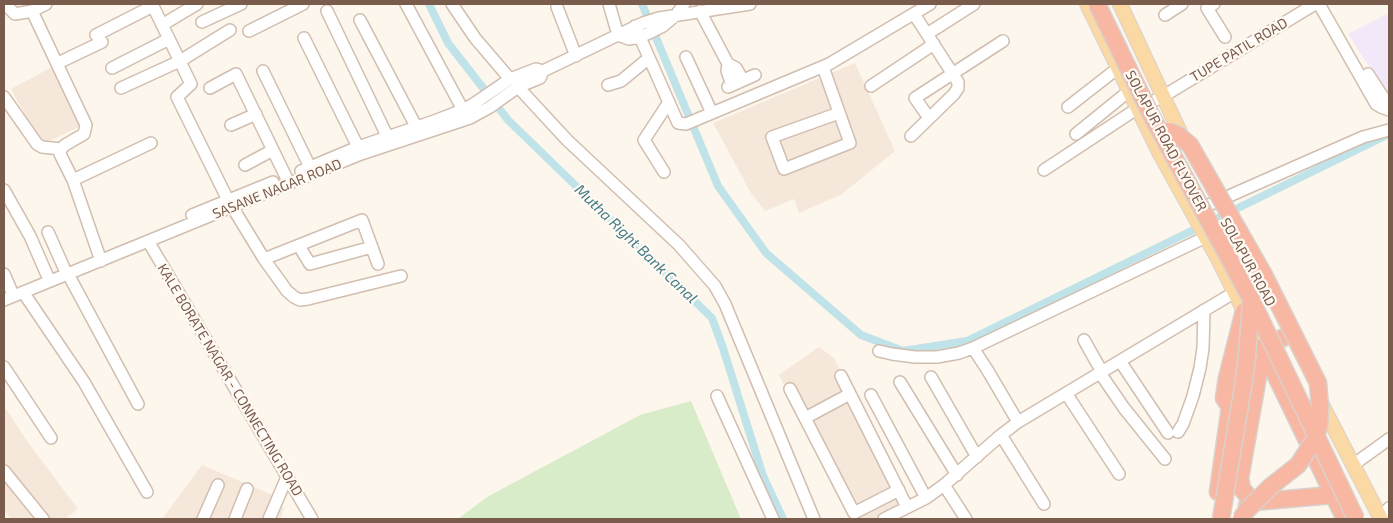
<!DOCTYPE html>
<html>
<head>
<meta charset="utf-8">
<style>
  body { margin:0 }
  #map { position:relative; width:1393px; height:523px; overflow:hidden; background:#fdf6ec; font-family:"Exo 2",sans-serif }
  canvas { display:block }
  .frame { position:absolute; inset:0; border:5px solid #7a5c4d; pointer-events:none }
</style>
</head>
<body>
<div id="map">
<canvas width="1393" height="523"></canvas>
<div class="frame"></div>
</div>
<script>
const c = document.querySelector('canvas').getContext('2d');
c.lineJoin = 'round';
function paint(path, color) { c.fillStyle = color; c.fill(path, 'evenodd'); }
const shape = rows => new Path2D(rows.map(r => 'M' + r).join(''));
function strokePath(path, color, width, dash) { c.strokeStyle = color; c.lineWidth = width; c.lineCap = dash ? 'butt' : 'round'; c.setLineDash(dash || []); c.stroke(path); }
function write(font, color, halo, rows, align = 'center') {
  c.font = font + ' "Exo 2",sans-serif'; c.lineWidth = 4.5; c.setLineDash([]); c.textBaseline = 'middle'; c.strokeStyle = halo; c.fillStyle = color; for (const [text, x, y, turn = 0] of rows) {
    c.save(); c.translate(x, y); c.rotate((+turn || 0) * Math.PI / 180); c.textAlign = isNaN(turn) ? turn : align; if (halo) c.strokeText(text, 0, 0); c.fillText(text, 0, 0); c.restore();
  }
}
const residential = shape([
  [855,63,895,151,842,194,799,213,794,199,765,211,751,193,713,123],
  [54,66,83,125,41,145,11,89],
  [819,347,834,358,907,503,878,519,851,519,779,375],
  [4,406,27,441,78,509,65,519,11,519,4,510],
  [202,465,275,496,273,503,284,508,280,519,162,519]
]);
const education = shape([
  [1389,13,1389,97,1348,34]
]);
const green = shape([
  [691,401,741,519,458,519,487,497,640,415]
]);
const canal = shape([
  [429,4,448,43,508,120,712,318,723,348,763,476,783,519],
  [642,4,718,186,766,253,861,335,903,351,967,341,1389,134]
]);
const minor = shape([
  [5,4,15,14,32,11,46,4],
  [152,4,191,84,177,97,228,200,264,259,287,291,294,297,300,300,308,299,401,276],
  [406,4,463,110],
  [452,4,475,38,510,79],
  [609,4,618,35],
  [1214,4,1207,8,1225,37],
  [1319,4,1376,104,1381,107,1389,110],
  [557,7,576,56],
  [32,11,86,125,84,134,65,145,61,149,60,154,73,180,101,261],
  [327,11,390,142],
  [700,11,728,64,727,71,732,85],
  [1165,15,1182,4],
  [360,20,419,132],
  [202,22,241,4],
  [162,25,197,4],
  [635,26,678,123,686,124,829,64,930,4],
  [249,31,303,4],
  [927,34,974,4],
  [96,35,153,6],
  [618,35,629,39,640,37,649,33,663,26,676,15,684,4],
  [304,38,361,153],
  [686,57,712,113],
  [58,63,102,42],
  [728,64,736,68,743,80],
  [823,67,850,143,784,169,772,137,839,113],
  [112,68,169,39],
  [263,71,310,167],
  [1368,74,1383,97,1389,102],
  [608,85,621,81,649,58],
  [871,86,934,44],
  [518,87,567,140,679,245,715,286,725,304,814,519],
  [728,87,755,75],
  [121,88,180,61,230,30],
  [210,88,236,74,286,177],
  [4,97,37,144,42,147,61,149],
  [1068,107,1118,68],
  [929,118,915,98,1003,41],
  [231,125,256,114],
  [1076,134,1129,91],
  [911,136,954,94,958,88,958,82,914,14],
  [245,165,273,150],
  [1044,170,1138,108,1162,97,1315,4],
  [301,171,358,147,437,120,463,110,475,103,510,79,536,69,543,71],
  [664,172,644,140,669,102],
  [73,180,151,143],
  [4,190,30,236,47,275],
  [1195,211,1363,137,1389,130],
  [192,215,273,182],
  [48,232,64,268],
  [148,241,312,519],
  [299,246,310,264,372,247],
  [264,259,362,220,378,264],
  [4,274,11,290],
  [68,274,138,404],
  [23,292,84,382,147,492],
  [4,300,361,154,470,118,490,107,518,87,540,78,543,71,643,23,659,18,750,4],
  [1084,340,1102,372],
  [973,348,988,371,1018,422],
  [879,351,892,354,915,357,937,357,959,353,973,348,1206,237],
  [1120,361,1168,433],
  [4,367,51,438],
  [1100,373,1124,408,1165,459],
  [841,376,907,507],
  [931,377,977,457],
  [900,382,957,475],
  [790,389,854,513,899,490],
  [1066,393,1119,474],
  [871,395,926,498],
  [717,396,773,519],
  [805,418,850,394],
  [1178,432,1183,424,1193,396,1200,368,1203,348,1204,310],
  [1001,435,1044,504],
  [1353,465,1389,439],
  [4,471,43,519],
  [944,485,966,519],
  [203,519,218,485],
  [235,519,247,489],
  [269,519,287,477],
  [884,519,926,498,944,485,1001,435,1018,422,1235,292],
  [1380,519,1389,508]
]);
const major = shape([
  [1087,4,1160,154,1218,259,1262,347],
  [1120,4,1184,141],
  [1319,399,1381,519]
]);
const highway = shape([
  [1262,347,1345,519],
  [1262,347,1287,336],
  [1230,407,1224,398,1227,378,1244,311],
  [1218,492,1230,407,1236,392,1247,379,1259,370],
  [1253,502,1242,489,1240,478,1260,365],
  [1247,506,1253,502,1333,495]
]);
const highwayBridge = shape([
  [1097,4,1151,115,1251,299,1356,519],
  [1168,131,1178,135,1190,145,1264,275,1318,383,1320,407,1319,427,1313,442,1298,465,1270,487,1247,510,1241,519],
  [1221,519,1243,387,1247,357,1251,301]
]);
const streetNames = [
  ["TUPE PATIL ROAD",1239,50,-31],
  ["SOLAPUR ROAD FLYOVER",1166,141,62],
  ["SASANE NAGAR ROAD",277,189,-22],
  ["SOLAPUR ROAD",1248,262,61],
  ["KALE BORATE NAGAR - CONNECTING ROAD",230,380,59]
];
const waterNames = [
  ["Mutha Right Bank Canal",636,244,44]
];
paint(residential, '#f5e8da');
paint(education, '#f3e8fa');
paint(green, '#d8ecc9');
strokePath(canal, '#bfe3e8', 8);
strokePath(minor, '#d1beb0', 14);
strokePath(major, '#dad1cd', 16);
strokePath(highway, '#dad1cd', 19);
strokePath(minor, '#fff', 11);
strokePath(major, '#fbd9a5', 14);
strokePath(highway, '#f7b7a3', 16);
strokePath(highwayBridge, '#dad1cd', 19, []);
strokePath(highwayBridge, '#f7b7a3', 16);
write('14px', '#7a5c4d', '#fffaf3', streetNames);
write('italic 15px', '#437c86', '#fffaf3', waterNames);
</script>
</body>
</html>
